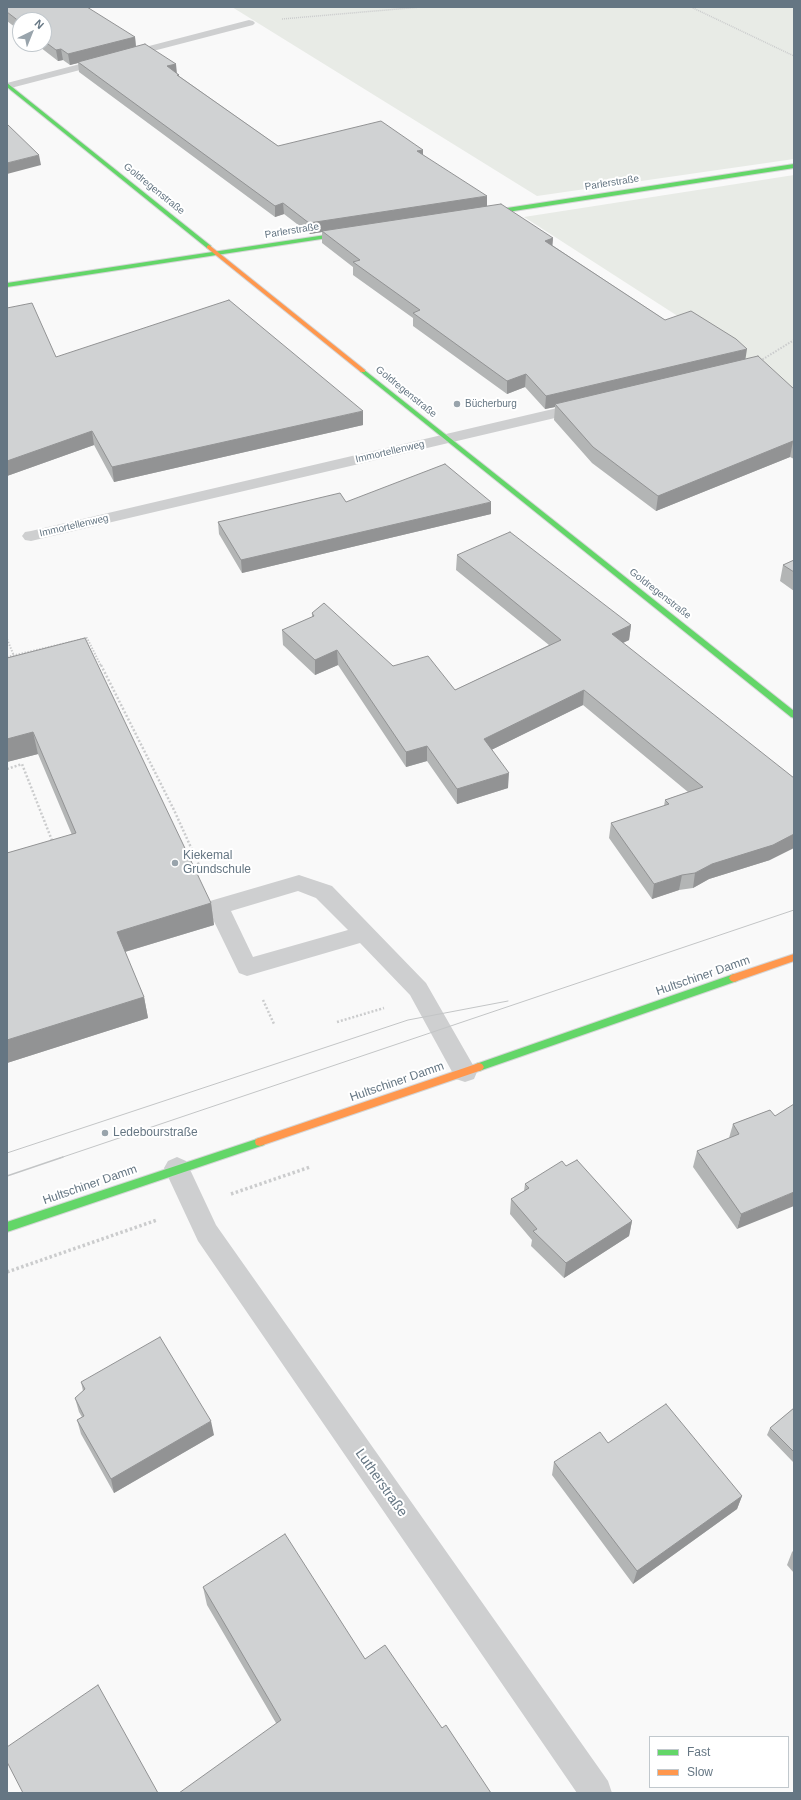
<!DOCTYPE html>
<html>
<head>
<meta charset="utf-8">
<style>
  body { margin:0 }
  #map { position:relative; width:801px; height:1800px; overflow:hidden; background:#f9f9f9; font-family:Helvetica,sans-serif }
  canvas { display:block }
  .frame { position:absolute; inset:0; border:8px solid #657683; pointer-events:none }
  .legend { position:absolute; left:649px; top:1736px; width:140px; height:52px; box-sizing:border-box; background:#fff; border:1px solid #c1c8cd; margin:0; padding:5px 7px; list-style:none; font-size:12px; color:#657683 }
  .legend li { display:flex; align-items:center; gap:8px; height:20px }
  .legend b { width:20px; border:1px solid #c1c8cd }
  .north { position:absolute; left:12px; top:12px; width:40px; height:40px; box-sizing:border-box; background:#fff; border:1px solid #c1c8cd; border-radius:50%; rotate:43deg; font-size:11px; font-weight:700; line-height:16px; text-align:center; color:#657683 }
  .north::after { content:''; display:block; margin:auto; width:14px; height:18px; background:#99a4ac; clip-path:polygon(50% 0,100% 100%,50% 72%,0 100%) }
</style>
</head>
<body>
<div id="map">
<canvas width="801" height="1800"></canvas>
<div class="frame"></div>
<ul class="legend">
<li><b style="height:5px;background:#63d668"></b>Fast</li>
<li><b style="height:5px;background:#ff974d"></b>Slow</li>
</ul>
<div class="north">N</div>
</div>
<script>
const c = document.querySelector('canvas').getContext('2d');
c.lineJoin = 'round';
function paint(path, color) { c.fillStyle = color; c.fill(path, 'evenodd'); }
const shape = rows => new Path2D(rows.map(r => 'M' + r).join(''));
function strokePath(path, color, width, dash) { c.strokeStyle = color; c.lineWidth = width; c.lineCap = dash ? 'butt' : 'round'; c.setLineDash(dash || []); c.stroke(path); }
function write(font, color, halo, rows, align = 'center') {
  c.font = font + ' Helvetica,sans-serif'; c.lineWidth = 4; c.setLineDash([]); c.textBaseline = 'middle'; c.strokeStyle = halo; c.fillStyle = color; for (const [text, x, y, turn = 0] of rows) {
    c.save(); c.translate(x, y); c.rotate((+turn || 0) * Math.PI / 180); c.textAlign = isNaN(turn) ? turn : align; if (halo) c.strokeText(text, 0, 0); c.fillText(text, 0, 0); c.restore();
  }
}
const green = shape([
  [232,7,794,7,794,159,537,196],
  [794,175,794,391,524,217]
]);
const pathFar3 = shape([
  [691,7,794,56],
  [282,19,421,7]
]);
const pathFar2 = shape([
  [760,361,794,340],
  [7,639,14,656],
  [7,657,87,638,101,666]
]);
const pathFar1 = shape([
  [101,665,174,810,203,874],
  [7,769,22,764,53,843],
  [263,1000,274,1024],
  [337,1022,384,1008]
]);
const path = shape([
  [231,1194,310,1167],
  [7,1272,157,1220]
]);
const lane = shape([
  [249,20,253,21,255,23,253,25,7,89,7,83,249,20],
  [299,875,332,886,426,983,477,1072,474,1079,465,1082,456,1079,410,995,360,943,247,976,239,973,207,907,210,901,299,875],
  [298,891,316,898,348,930,253,957,231,911,298,891]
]);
const street = shape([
  [583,402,589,404,591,407,589,410,31,541,25,540,22,536,25,532,31,531,583,402],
  [177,1157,186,1161,216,1225,608,1781,612,1793,577,1793,198,1241,164,1168,168,1161,177,1157]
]);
const fast = shape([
  [7,83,211,246,211,248,207,248,7,87,7,83],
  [794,164,794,168,481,216,478,214,481,212,794,164],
  [352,231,354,232,354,234,7,287,7,283,352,231],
  [363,369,794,711,794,718,791,717,361,372,360,371,363,369],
  [734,974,737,975,739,978,737,981,479,1071,476,1070,474,1067,476,1064,734,974],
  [260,1138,264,1139,265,1142,264,1145,7,1232,7,1222,260,1138]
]);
const slow = shape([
  [209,245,365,370,365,372,361,372,207,248,207,246,209,245],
  [794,954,794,961,734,982,731,981,729,978,731,975,794,954],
  [479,1063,482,1064,484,1067,482,1070,260,1146,256,1145,255,1142,256,1139,479,1063]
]);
const tramFar1 = shape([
  [7,1153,408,1020,508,1001],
  [60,1158,794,910]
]);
const tram = shape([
  [7,1176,63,1157]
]);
const wall = shape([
  [7,7,135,37,136,47,176,64,176,73,179,75,179,76,278,146,423,150,423,155,487,206,553,238,552,245,665,320,745,359,794,389,794,459,790,457,656,511,592,463,554,420,555,407,545,409,525,387,507,394,413,326,413,318,353,275,353,267,322,243,322,232,310,234,284,214,275,217,79,72,78,63,70,65,63,60,58,61,36,44,44,44,44,20,20,20,20,31,7,21],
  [7,308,56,357,363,425,114,482,94,445,7,476],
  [346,502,491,514,242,573,219,534,218,522],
  [457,555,631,625,629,640,623,643,770,860,709,879,693,888,679,890,652,899,609,838,611,823,664,806,665,800,688,792,583,705,491,750,508,788,457,804,427,761,406,767,338,665,315,675,283,645,282,630,312,617,312,613,393,666,455,690,549,645,456,570],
  [794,560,794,591,780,581,783,565],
  [7,658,211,903,214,925,125,952,144,997,148,1018,7,1063,7,853,72,835,38,754,7,762],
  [770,1110,737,1229,693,1167,697,1151,729,1138,733,1124],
  [566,1166,632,1221,629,1236,564,1278,531,1246,532,1240,510,1214,511,1199,524,1191,525,1184],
  [81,1382,214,1435,114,1493,81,1434,77,1420,82,1417,79,1412,75,1398,83,1391],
  [794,1408,794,1463,767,1435,770,1428],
  [608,1443,742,1496,737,1509,633,1584,552,1475,554,1462],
  [794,1550,794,1573,787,1565,792,1552],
  [203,1587,365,1659,442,1728,491,1793,276,1723,207,1605]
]);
const shadedWall = shape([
  [135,37,136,48,78,62,78,63,70,65,68,54],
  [61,49,63,60,58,61,56,50],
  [176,64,177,74,167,66],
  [423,150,423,160,417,151],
  [39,155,41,165,7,174,7,163],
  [487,196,487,207,322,231,322,232,310,234,309,223],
  [283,203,284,214,275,217,275,206],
  [553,238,552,251,545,241],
  [747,349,745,362,555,404,555,407,545,409,546,396],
  [526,374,525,387,507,394,507,381],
  [363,411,363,425,114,482,112,467],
  [92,431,94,445,7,476,7,461],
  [793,441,790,457,656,511,658,496],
  [491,502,491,514,242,573,241,560],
  [631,625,629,640,610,649,612,634],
  [337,650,338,665,315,675,315,660],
  [584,690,583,705,483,754,484,739],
  [33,732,38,754,7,762,7,739],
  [427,746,427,761,406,767,406,752],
  [509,773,508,788,457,804,457,789],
  [794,834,794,848,770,860,709,879,693,888,695,873,712,864],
  [682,875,679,890,652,899,654,884],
  [211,903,214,925,121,953,117,932],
  [144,997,148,1018,7,1063,7,1040],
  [794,1192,794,1206,737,1229,741,1214],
  [632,1221,629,1236,564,1278,566,1263],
  [211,1421,214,1435,114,1493,111,1479],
  [742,1496,737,1509,633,1584,637,1571]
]);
const building = shape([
  [7,7,87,7,135,37,68,54,61,49,56,50,44,41,44,20,20,20,20,22,7,12,7,7],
  [145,44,176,64,167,66,179,75,177,75,278,146,381,121,423,150,417,151,487,196,309,223,283,203,275,206,78,62,145,44],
  [7,124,39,155,7,163,7,124],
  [501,204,553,238,545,241,665,320,691,311,736,339,747,349,546,396,526,374,507,381,413,313,420,310,353,262,360,260,322,231,501,204],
  [229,300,363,411,112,467,92,431,7,461,7,308,32,303,56,357,229,300],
  [758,356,794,389,794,442,793,441,658,496,593,447,555,404,758,356],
  [445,464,491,502,241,560,218,522,340,493,346,502,445,464],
  [510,532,631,625,612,634,794,778,794,834,773,845,712,864,695,873,682,875,654,884,611,823,669,804,665,800,703,787,584,690,484,739,509,773,457,789,427,746,406,752,337,650,315,660,282,630,314,616,312,613,324,603,393,666,428,656,455,690,561,640,457,555,510,532],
  [794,560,794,572,783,565,794,560],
  [85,638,211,903,117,932,144,997,7,1040,7,853,76,833,33,732,7,739,7,658,85,638],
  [794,1104,794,1192,741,1214,697,1151,739,1134,733,1124,770,1110,775,1116,794,1104],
  [577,1160,632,1221,566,1263,533,1231,537,1229,511,1199,529,1188,525,1184,562,1161,566,1166,577,1160],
  [160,1337,211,1421,111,1479,77,1420,84,1416,75,1398,85,1389,81,1382,160,1337],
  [666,1404,742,1496,637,1571,554,1462,600,1432,608,1443,666,1404],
  [794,1408,794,1452,770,1428,794,1408],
  [285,1534,365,1659,385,1645,442,1728,446,1725,491,1793,179,1793,281,1720,203,1587,285,1534],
  [98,1685,158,1793,23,1793,7,1762,7,1747,98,1685]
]);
const markers = [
  [457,404,4,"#99a4ac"],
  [175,863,4,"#99a4ac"],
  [105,1133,4,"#99a4ac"]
];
const farStreetnames = [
  ["Parlerstraße",612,183,-9],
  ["Goldregenstraße",154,189,39],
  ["Parlerstraße",292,231,-9],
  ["Goldregenstraße",406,392,39],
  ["Immortellenweg",390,452,-13],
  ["Immortellenweg",74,526,-13],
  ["Goldregenstraße",660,594,38]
];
const farPoinames = [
  ["Bücherburg",465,404]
];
const poiNames = [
  ["Kiekemal",183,856],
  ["Grundschule",183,870],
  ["Ledebourstraße",113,1133]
];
const streetNames = [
  ["Hultschiner Damm",703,976,-19],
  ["Hultschiner Damm",397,1082,-19],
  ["Hultschiner Damm",90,1185,-19]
];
const nearStreetnames = [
  ["Lutherstraße",381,1483,55]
];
paint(green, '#e8ebe6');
strokePath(fast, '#d5d6d7', 2);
strokePath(slow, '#d5d6d7', 2);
strokePath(pathFar3, '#cbcccd', 1.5, [1, 1]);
strokePath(pathFar2, '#cbcccd', 2, [1.5, 1.5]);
strokePath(pathFar1, '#cbcccd', 2.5, [2, 2]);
strokePath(path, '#cbcccd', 3.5, [2.5, 2.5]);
paint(lane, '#cecfd0');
paint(street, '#cecfd0');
paint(fast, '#63d668');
paint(slow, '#ff974d');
strokePath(tramFar1, '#c3c5c6', 1);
strokePath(tram, '#c3c5c6', 1.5);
paint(wall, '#b3b5b5');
paint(shadedWall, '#929394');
paint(building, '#d0d2d3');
strokePath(building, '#929394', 1);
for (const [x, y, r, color] of markers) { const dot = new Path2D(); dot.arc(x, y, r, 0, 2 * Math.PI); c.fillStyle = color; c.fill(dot); strokePath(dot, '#fff', 1.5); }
write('10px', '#657683', '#fff', farStreetnames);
write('10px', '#657683', '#fff', farPoinames, 'left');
write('12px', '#657683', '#fff', poiNames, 'left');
write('12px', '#657683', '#fff', streetNames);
write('14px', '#657683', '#fff', nearStreetnames);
</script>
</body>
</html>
